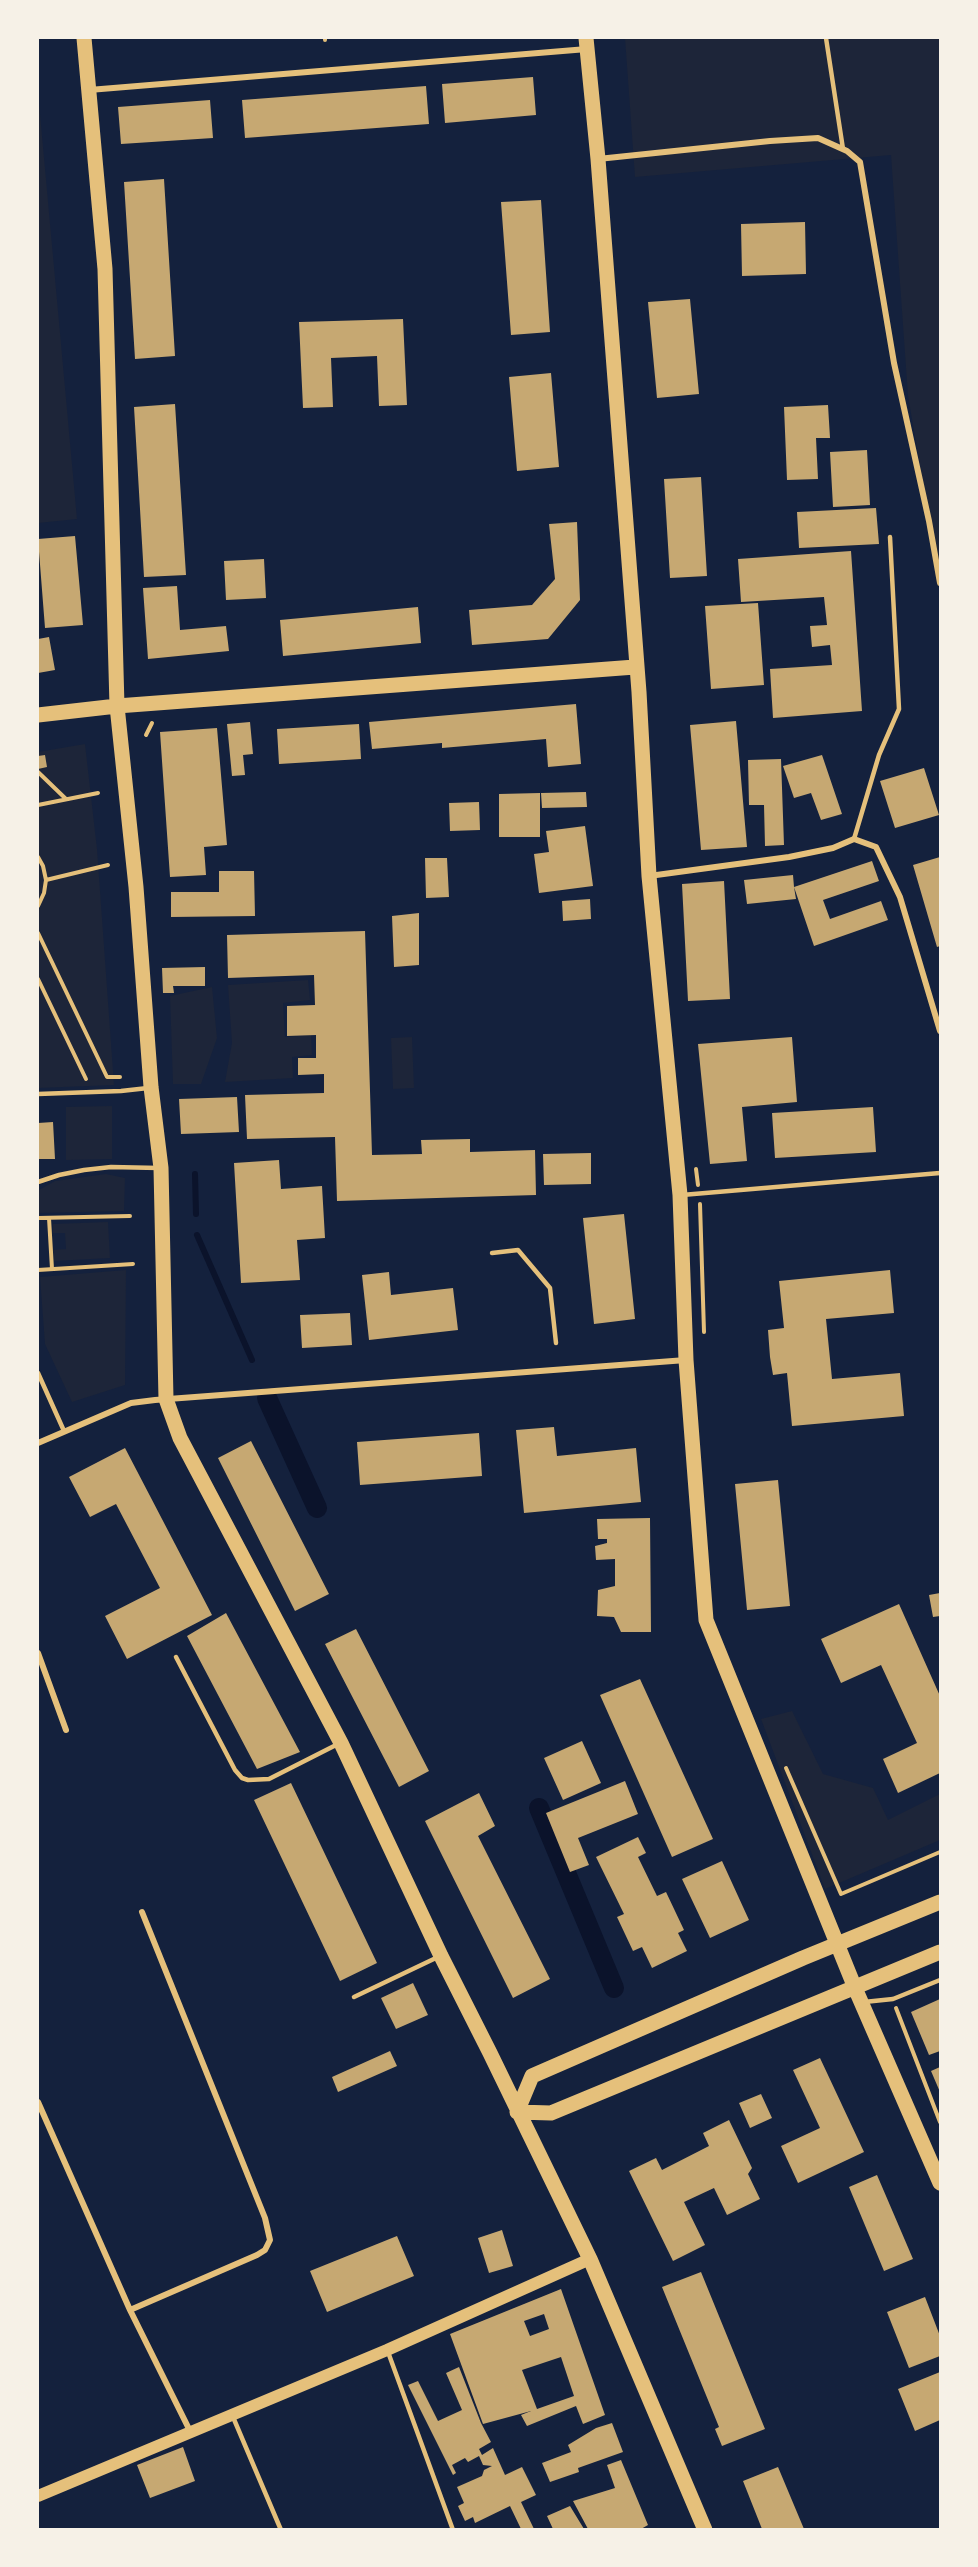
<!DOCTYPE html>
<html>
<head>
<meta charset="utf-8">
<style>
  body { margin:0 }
  #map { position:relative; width:978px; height:2567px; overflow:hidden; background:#14213d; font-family:Arial,sans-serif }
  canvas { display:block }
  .frame { position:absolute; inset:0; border:39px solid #f6f1e7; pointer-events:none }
</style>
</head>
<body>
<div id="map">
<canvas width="978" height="2567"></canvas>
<div class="frame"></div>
</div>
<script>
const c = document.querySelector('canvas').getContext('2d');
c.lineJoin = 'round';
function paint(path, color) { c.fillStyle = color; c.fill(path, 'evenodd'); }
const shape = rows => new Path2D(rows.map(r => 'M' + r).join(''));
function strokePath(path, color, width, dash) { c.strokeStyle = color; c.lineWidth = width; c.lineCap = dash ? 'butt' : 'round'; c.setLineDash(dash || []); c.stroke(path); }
const green = shape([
  [625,38,940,38,940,582,908,396,891,155,635,177],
  [38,92,77,519,38,523],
  [85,744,97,849,114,1085,38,1088,38,752],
  [308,980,310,1000,283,1003,285,1037,311,1035,312,1055,292,1057,293,1078,225,1082,232,1043,228,985],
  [212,987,217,1038,201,1084,173,1084,170,996],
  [412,1037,414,1088,393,1089,391,1038],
  [112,1106,112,1159,66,1160,66,1107],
  [106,1174,125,1178,124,1211,38,1213,39,1190,55,1181],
  [108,1222,110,1258,54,1261,53,1250,66,1249,65,1233,53,1233,53,1224],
  [126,1270,125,1385,72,1402,45,1344,40,1277],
  [792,1711,823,1774,873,1788,888,1820,940,1794,940,1840,825,1889,761,1719]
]);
const stream = shape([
  [195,1174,196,1214],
  [197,1235,252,1360]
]);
const canal = shape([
  [267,1398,317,1508],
  [539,1808,614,1988]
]);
const building = shape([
  [533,77,536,115,445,123,442,84],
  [426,86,429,124,245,138,242,100],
  [210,100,213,138,121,144,118,107],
  [164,179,175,356,135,359,124,182],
  [541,200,550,332,511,335,501,202],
  [805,222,806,274,742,276,741,224],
  [690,299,699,394,657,398,648,302],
  [403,319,407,405,379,406,377,356,331,358,333,407,303,408,299,322],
  [551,373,559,467,517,471,509,377],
  [175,404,186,575,144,577,134,407],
  [828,405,830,438,816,438,818,479,787,480,784,407],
  [867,450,870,505,833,507,830,452],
  [701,477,707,576,670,578,664,479],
  [876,508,879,544,799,548,797,512],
  [577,522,580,600,548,639,472,645,469,610,532,605,555,579,549,524],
  [75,536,83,625,45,628,38,539],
  [851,551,862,711,773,718,770,669,832,665,830,645,812,647,810,626,827,625,824,597,741,602,738,559],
  [264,559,266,598,226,600,224,561],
  [177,586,180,630,226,626,229,651,148,659,143,588],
  [758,603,764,685,711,689,705,606],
  [418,607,421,643,283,656,280,620],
  [49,637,55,670,38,673,38,639],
  [576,704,581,764,548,767,546,739,442,748,442,743,372,749,369,722],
  [736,721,747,847,701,850,690,725],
  [250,722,253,754,243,755,245,775,232,776,227,724],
  [359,724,361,759,279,764,277,729],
  [217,728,227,845,204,847,206,875,170,877,160,732],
  [45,755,47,767,38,769,38,756],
  [822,755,842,814,821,820,811,793,794,798,783,766],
  [781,759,784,845,765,846,764,805,749,805,748,760],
  [924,768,939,815,895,828,880,781],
  [586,792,587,807,542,808,541,793],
  [540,793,540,837,499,837,499,794],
  [479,802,480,830,450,831,449,803],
  [585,826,593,886,539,893,534,854,549,852,546,831],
  [940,857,940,946,937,947,913,865],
  [425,858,447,858,449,897,426,898],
  [872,861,879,881,823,900,830,919,881,901,888,920,814,946,794,887,796,899,747,904,744,880,793,875,794,887],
  [219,871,254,871,255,916,171,917,171,892,219,892],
  [724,881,730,999,688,1001,682,884],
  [590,899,591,919,563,921,562,901],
  [419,913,419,965,394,967,392,916],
  [365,931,372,1155,422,1154,421,1140,470,1139,470,1152,535,1150,536,1195,337,1201,335,1137,247,1139,245,1095,324,1093,324,1074,298,1075,298,1058,316,1058,316,1035,287,1036,287,1006,315,1005,314,975,228,978,227,935],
  [205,967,205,986,173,986,174,993,163,993,162,968],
  [792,1037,797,1102,742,1107,747,1161,710,1164,698,1044],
  [237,1097,239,1132,181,1134,179,1099],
  [873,1107,876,1152,775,1158,772,1113],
  [53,1122,55,1159,38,1159,38,1123],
  [591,1153,591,1184,544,1185,543,1154],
  [279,1160,281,1189,322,1186,325,1238,297,1240,300,1280,241,1283,234,1163],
  [624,1214,635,1319,594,1324,583,1218],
  [890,1270,894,1313,826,1319,832,1379,900,1373,904,1416,792,1426,787,1373,773,1375,770,1357,768,1330,784,1328,779,1281],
  [389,1272,391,1295,453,1288,458,1330,369,1340,362,1275],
  [350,1313,352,1345,302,1348,300,1315],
  [554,1427,557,1456,636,1448,641,1502,524,1513,516,1430],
  [479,1433,482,1476,360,1485,357,1442],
  [251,1441,329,1594,295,1611,218,1458],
  [125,1448,212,1615,127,1659,105,1616,160,1588,116,1504,90,1517,69,1477],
  [778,1480,790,1606,747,1610,735,1484],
  [650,1518,651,1632,621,1632,614,1617,597,1616,598,1590,615,1586,615,1559,596,1560,595,1546,607,1543,607,1539,598,1539,597,1519],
  [940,1593,940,1616,933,1617,929,1595],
  [899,1604,940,1696,940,1773,898,1793,883,1759,917,1743,881,1665,841,1683,821,1639],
  [226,1613,300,1752,257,1769,187,1636],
  [356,1629,429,1771,399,1787,325,1644],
  [640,1679,713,1839,672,1857,600,1695],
  [582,1741,601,1783,563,1800,544,1758],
  [625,1781,638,1814,578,1838,589,1865,570,1872,546,1813],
  [291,1783,377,1963,340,1981,254,1800],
  [479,1793,495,1826,478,1836,550,1979,513,1998,425,1821],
  [638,1837,646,1853,638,1857,657,1896,666,1892,684,1930,678,1933,687,1951,652,1968,642,1947,633,1951,617,1917,624,1914,596,1857],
  [722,1861,749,1920,710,1938,682,1879],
  [413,1983,428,2015,396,2029,381,1998],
  [940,1999,940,2051,929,2055,911,2012],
  [390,2051,397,2066,338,2092,332,2077],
  [820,2058,864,2152,798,2183,781,2146,820,2128,793,2070],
  [940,2067,940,2092,931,2071],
  [761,2094,772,2118,750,2128,739,2103],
  [729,2120,752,2168,748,2174,760,2199,727,2215,714,2188,684,2202,705,2245,673,2261,629,2171,656,2158,662,2170,709,2146,703,2133],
  [877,2175,913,2259,884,2271,849,2187],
  [502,2230,513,2266,489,2273,478,2238],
  [397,2236,414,2276,327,2312,310,2271],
  [701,2272,765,2429,722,2446,715,2429,719,2427,662,2287],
  [561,2289,605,2415,583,2424,576,2406,527,2426,521,2415,531,2411,483,2424,450,2334],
  [544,2314,549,2329,530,2336,524,2321],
  [561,2357,574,2396,537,2409,522,2370],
  [925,2297,940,2336,940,2356,909,2368,887,2312],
  [459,2367,481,2423,491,2442,479,2449,482,2455,493,2448,505,2475,522,2467,536,2495,521,2502,534,2529,521,2529,510,2506,475,2523,473,2517,465,2521,458,2506,464,2503,457,2487,482,2476,484,2470,492,2466,483,2465,479,2456,468,2462,465,2458,452,2465,456,2473,453,2475,408,2385,418,2381,438,2421,462,2410,446,2373],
  [940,2372,940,2420,915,2431,898,2389],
  [612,2423,623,2452,578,2468,579,2472,550,2482,542,2463,571,2452,568,2445,596,2428],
  [183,2447,195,2481,150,2498,137,2465],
  [621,2460,648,2525,641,2529,588,2529,573,2501,615,2488,607,2465],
  [778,2467,804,2529,762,2529,743,2481],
  [570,2506,584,2529,553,2529,547,2516]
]);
const path = shape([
  [325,38,325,40],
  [146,735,152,723],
  [38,772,66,799],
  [38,805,98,793],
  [38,857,43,866,46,880,44,893,38,906],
  [46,880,108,865],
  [38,933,107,1077,120,1077],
  [38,979,86,1079],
  [696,1169,698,1185],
  [700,1204,704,1332],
  [38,1218,130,1216],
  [49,1218,52,1269],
  [38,1270,133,1264],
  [786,1768,841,1894,940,1852],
  [896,2008,940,2122]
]);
const service = shape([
  [826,38,843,149],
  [854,839,879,755,899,709,890,537],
  [38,1094,121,1091,148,1088],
  [38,1182,59,1175,84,1170,111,1167,159,1168],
  [682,1195,940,1173],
  [492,1253,518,1250,550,1288,556,1343],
  [38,1373,64,1431],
  [176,1657,235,1770,242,1778,248,1780,269,1779,338,1744],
  [354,1997,438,1957],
  [864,2002,893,1999,940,1980],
  [388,2352,453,2530],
  [233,2417,281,2530]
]);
const minor = shape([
  [89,90,587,49],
  [598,159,770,141,818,138,847,151,860,162,894,363,929,521,940,583],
  [649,876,789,857,833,848,854,839,876,847,900,897,940,1031],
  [38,1443,131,1403,155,1400,686,1360],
  [38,1653,66,1730],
  [38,2102,130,2310,190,2431],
  [130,2310,257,2255,265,2250,270,2240,265,2218,142,1912]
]);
const secondary = shape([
  [38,2496,387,2350,590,2259]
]);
const primary = shape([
  [84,38,105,269,117,706,136,887,151,1087,161,1168,166,1399,180,1438,341,1743,441,1956,490,2053,590,2259,705,2530],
  [586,38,598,159,639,692,649,876,680,1195,686,1360,706,1620,855,1988,940,2183],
  [38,715,117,706,635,667],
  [517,2112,532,2076,803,1958,940,1902],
  [517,2112,551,2113,940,1952]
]);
paint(green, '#1d2539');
strokePath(stream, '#0b132b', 6);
strokePath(canal, '#0b132b', 20);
paint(building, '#c6a872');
strokePath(path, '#e5c07b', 4);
strokePath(service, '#e5c07b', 4.5);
strokePath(minor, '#e5c07b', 6);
strokePath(secondary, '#e5c07b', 12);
strokePath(primary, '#e5c07b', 15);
</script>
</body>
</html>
